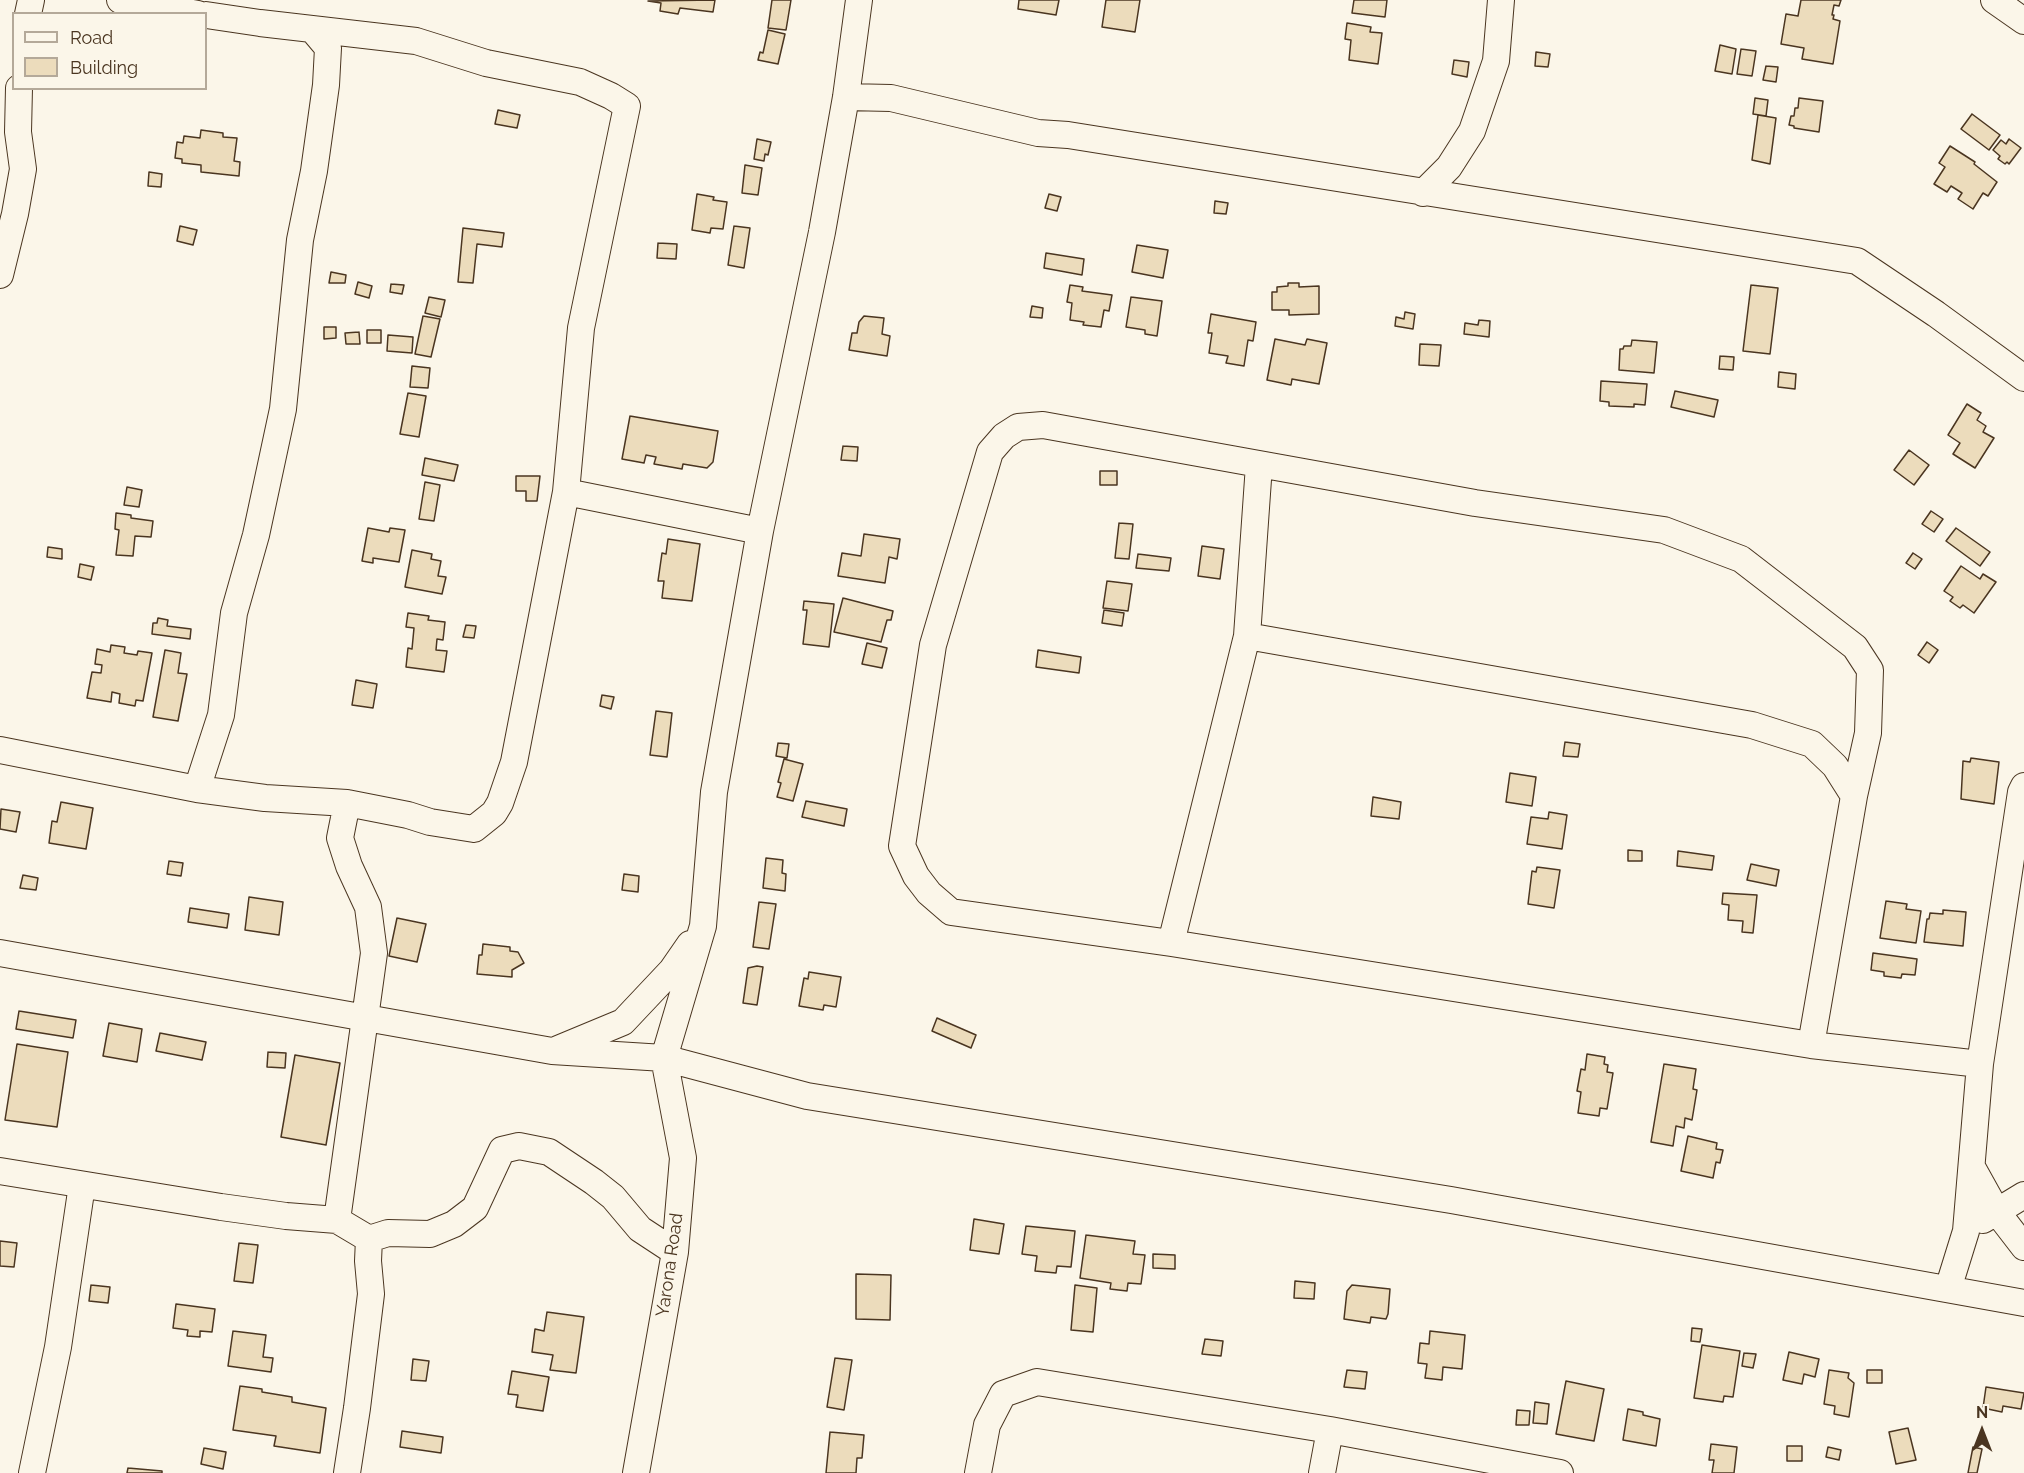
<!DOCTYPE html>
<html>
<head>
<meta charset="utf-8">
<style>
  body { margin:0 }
  #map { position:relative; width:2024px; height:1473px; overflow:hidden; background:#fbf6e9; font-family:Raleway,sans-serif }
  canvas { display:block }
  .legend { position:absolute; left:12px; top:12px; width:195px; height:78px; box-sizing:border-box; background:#fbf6e9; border:2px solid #b4a999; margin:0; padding:8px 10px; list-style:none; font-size:18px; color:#4a3520 }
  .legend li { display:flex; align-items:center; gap:12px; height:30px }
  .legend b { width:30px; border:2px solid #b4a999 }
  .north { position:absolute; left:1952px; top:1401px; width:60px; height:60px; -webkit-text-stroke:4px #fbf6e9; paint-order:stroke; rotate:0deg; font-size:16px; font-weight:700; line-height:24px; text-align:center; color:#4a3520 }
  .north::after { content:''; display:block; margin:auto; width:21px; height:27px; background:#4a3520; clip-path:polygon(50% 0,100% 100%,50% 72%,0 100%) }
</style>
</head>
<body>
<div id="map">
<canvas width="2024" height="1473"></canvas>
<ul class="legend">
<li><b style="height:8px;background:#fbf6e9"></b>Road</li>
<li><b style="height:16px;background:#ecdcbc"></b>Building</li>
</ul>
<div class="north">N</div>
</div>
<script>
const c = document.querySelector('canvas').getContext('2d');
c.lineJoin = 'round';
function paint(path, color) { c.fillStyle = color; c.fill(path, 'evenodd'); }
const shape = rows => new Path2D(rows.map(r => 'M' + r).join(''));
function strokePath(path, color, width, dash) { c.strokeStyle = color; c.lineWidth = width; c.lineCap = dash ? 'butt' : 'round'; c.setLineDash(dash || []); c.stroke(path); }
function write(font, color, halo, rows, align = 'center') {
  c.font = font + ' Raleway,sans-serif'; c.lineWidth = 4.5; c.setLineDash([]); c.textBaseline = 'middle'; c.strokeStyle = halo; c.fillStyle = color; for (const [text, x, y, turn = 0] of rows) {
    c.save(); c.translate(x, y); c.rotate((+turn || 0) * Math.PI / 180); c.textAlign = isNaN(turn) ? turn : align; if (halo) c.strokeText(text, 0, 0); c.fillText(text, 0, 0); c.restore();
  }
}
const building = shape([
  [715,0,713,12,680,8,678,14,660,11,661,3,648,1,715,0],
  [772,0,791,0,786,30,768,28,772,0],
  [1019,0,1059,0,1056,15,1018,9,1019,0],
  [1106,0,1140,0,1135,32,1102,27,1106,0],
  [1354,0,1387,0,1385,17,1352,13,1354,0],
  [1801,0,1841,0,1839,6,1834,5,1832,15,1834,15,1833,19,1840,21,1833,64,1802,59,1804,48,1781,44,1786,14,1798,16,1801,0],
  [1347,23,1371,27,1370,32,1382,33,1378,64,1349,60,1351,40,1345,39,1347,23],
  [768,30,785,34,778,64,758,60,760,52,763,53,768,30],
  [1720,45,1736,49,1732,74,1715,71,1720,45],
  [1741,49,1756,51,1752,76,1737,74,1741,49],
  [1536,52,1550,54,1548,67,1535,66,1536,52],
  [1454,60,1469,62,1467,77,1452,74,1454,60],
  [1766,66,1778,67,1776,82,1763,80,1766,66],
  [1755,98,1768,100,1766,116,1753,114,1755,98],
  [1799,98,1823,101,1819,132,1794,128,1794,126,1789,125,1791,116,1794,116,1795,108,1798,108,1799,98],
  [498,110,520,115,517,128,495,124,498,110],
  [1972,114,2000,135,1989,150,1961,129,1972,114],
  [1758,115,1776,118,1770,164,1752,160,1758,115],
  [201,130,223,133,223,137,237,138,234,161,240,162,239,176,201,172,201,165,182,163,182,159,175,158,177,142,183,143,184,136,200,138,201,130],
  [757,139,771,142,768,155,765,154,764,161,754,159,757,139],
  [2009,139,2021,148,2009,164,2007,162,2005,164,1998,159,2000,156,1993,150,2001,140,2006,144,2009,139],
  [1950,146,1975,162,1974,164,1997,182,1988,196,1983,193,1973,209,1958,199,1962,193,1951,186,1947,192,1934,184,1945,167,1939,163,1950,146],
  [745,165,762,168,758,195,742,193,745,165],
  [149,172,162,174,161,187,148,186,149,172],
  [697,194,714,197,713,200,727,202,723,229,711,228,710,233,692,230,697,194],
  [1049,194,1061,197,1057,211,1045,208,1049,194],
  [1215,201,1228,203,1226,214,1214,213,1215,201],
  [180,226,197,230,193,245,177,241,180,226],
  [734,226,750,228,744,268,728,265,734,226],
  [463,228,504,233,502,247,477,244,473,283,458,282,463,228],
  [658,243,677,244,676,259,657,258,658,243],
  [1137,245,1168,250,1163,278,1132,272,1137,245],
  [1046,253,1084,259,1082,275,1044,268,1046,253],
  [331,272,346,275,345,283,329,283,331,272],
  [358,282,372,286,369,298,355,294,358,282],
  [1288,283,1299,283,1299,287,1319,286,1319,314,1289,315,1289,310,1272,310,1272,292,1277,292,1277,287,1288,286,1288,283],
  [391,284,404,285,402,294,390,292,391,284],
  [1070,285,1083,287,1082,291,1112,295,1109,311,1104,310,1101,327,1083,325,1084,322,1070,320,1072,303,1067,302,1070,285],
  [1751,285,1778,288,1770,354,1743,351,1751,285],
  [429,297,445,300,441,317,425,313,429,297],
  [1131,297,1162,301,1157,336,1145,334,1145,330,1126,327,1131,297],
  [1032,306,1043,308,1042,318,1030,317,1032,306],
  [1405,312,1415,314,1413,329,1395,326,1396,317,1404,319,1405,312],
  [1211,314,1256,322,1253,341,1248,340,1244,366,1226,363,1228,356,1209,353,1212,333,1208,333,1211,314],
  [423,316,440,319,431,357,415,354,423,316],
  [864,316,884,318,882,334,890,336,887,356,849,350,852,333,857,333,859,322,864,316],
  [1479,320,1490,321,1489,337,1464,334,1465,323,1478,325,1479,320],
  [324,327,336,327,336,338,324,339,324,327],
  [367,330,381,330,381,343,367,343,367,330],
  [359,332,360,344,346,344,345,333,359,332],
  [388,335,413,337,412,353,387,351,388,335],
  [1275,339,1305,345,1307,339,1327,343,1319,384,1292,379,1291,385,1267,380,1275,339],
  [1632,340,1657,342,1654,373,1619,370,1620,349,1623,349,1624,346,1631,346,1632,340],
  [1420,344,1441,345,1439,366,1419,365,1420,344],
  [1720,356,1734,357,1733,370,1719,369,1720,356],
  [412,366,430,368,428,388,410,387,412,366],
  [1779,372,1796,374,1795,389,1778,387,1779,372],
  [1601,381,1647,384,1645,405,1634,404,1634,407,1609,406,1609,402,1600,401,1601,381],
  [1675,391,1718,400,1714,417,1671,407,1675,391],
  [408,393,426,396,419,437,400,434,408,393],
  [1967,404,1981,413,1977,420,1986,426,1983,432,1994,438,1975,468,1953,454,1960,443,1948,435,1967,404],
  [630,416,718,431,713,462,707,468,683,464,682,469,654,464,656,457,646,455,644,463,622,459,630,416],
  [843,446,858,447,857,461,841,460,843,446],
  [1909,450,1929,465,1914,485,1894,470,1909,450],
  [425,458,458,465,454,481,422,475,425,458],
  [1100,471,1117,471,1117,485,1100,485,1100,471],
  [516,476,540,476,537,501,526,501,526,491,516,491,516,476],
  [425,482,440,485,434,521,419,519,425,482],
  [127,487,142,490,139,507,124,505,127,487],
  [1931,511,1943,519,1934,532,1922,524,1931,511],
  [116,513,131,515,131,518,153,521,151,537,135,536,133,556,116,555,119,530,115,529,116,513],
  [1119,523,1133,524,1129,559,1115,558,1119,523],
  [368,528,389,532,390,528,405,530,399,562,373,558,373,563,362,561,368,528],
  [1956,528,1990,552,1980,566,1946,541,1956,528],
  [864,534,900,539,897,559,889,557,885,583,838,576,842,553,861,556,864,534],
  [668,539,700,544,692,601,662,598,664,581,658,581,662,553,666,554,668,539],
  [1202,546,1224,549,1220,579,1198,576,1202,546],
  [48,547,62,549,62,559,47,557,48,547],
  [412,550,432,554,431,559,441,561,438,576,446,577,442,594,405,587,412,550],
  [1913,553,1922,559,1915,569,1906,563,1913,553],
  [1138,554,1171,558,1169,571,1136,568,1138,554],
  [80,564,94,567,91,580,78,577,80,564],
  [1961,566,1980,579,1983,574,1996,582,1974,613,1963,605,1960,608,1950,601,1953,597,1944,591,1961,566],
  [1107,581,1132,584,1128,611,1103,608,1107,581],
  [843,598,893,611,891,620,887,620,881,642,834,632,843,598],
  [804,601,834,604,829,647,803,644,807,610,803,610,804,601],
  [1104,610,1124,613,1122,626,1102,623,1104,610],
  [408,613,429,616,428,620,445,622,443,640,437,639,436,650,447,651,444,672,406,667,408,648,412,649,414,628,406,627,408,613],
  [158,618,168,620,167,626,191,629,190,639,152,634,153,623,157,623,158,618],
  [466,625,476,626,474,638,463,637,466,625],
  [1927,642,1938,650,1929,663,1918,655,1927,642],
  [867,643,887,648,882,668,862,664,867,643],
  [111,645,125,647,124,653,137,655,138,651,152,653,143,701,136,700,135,706,119,703,120,694,112,692,111,702,87,698,92,672,101,673,102,665,95,664,97,649,110,652,111,645],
  [165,650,181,653,178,673,187,674,178,721,153,717,165,650],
  [1038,650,1081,657,1079,673,1036,667,1038,650],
  [356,680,377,684,373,708,352,705,356,680],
  [602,695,614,697,611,709,600,706,602,695],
  [656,711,672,713,667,757,650,755,656,711],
  [1565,742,1580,744,1578,757,1563,756,1565,742],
  [778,743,789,744,787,758,776,756,778,743],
  [1971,758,1999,762,1994,804,1961,799,1963,761,1970,762,1971,758],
  [784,759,803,764,793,801,777,797,781,783,778,782,784,759],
  [1510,773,1536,777,1532,806,1506,802,1510,773],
  [1373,797,1401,802,1399,819,1371,816,1373,797],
  [806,801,847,809,844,826,802,817,806,801],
  [61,802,93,808,86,849,49,843,52,821,57,822,61,802],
  [1,809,20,812,16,832,0,829,1,809],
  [1549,812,1567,815,1562,849,1527,844,1531,817,1548,819,1549,812],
  [1628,850,1642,851,1642,861,1628,861,1628,850],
  [1678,851,1714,856,1712,870,1677,866,1678,851],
  [766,858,783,860,782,873,786,874,785,891,763,888,766,858],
  [169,861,183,863,181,876,167,874,169,861],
  [1751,864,1779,870,1776,886,1747,880,1751,864],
  [1537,867,1560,870,1554,908,1528,904,1532,871,1536,872,1537,867],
  [624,874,639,876,638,892,622,890,624,874],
  [23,875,38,878,36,890,20,888,23,875],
  [1723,893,1757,895,1753,933,1742,932,1743,921,1728,920,1729,905,1722,904,1723,893],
  [249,897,283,902,279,935,245,930,249,897],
  [1886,901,1907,904,1906,909,1921,911,1916,943,1880,938,1886,901],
  [759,902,776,904,769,949,753,947,759,902],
  [190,908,229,914,227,928,188,922,190,908],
  [1943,910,1966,912,1963,946,1924,942,1927,919,1929,919,1930,913,1943,914,1943,910],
  [397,918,426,924,417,962,389,956,397,918],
  [483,944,510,947,510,951,518,952,524,963,512,970,512,977,477,974,479,955,482,955,483,944],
  [1873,953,1917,959,1915,975,1902,974,1901,978,1884,976,1884,972,1871,970,1873,953],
  [757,966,763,967,757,1005,743,1003,748,968,757,966],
  [809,972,841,977,836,1007,824,1005,823,1010,799,1006,804,978,808,979,809,972],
  [19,1011,76,1020,73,1038,16,1029,19,1011],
  [937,1018,976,1035,971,1048,932,1031,937,1018],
  [109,1023,142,1029,137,1062,103,1056,109,1023],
  [160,1033,206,1042,202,1060,156,1051,160,1033],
  [17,1044,68,1052,57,1127,5,1120,17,1044],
  [268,1052,286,1053,285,1068,267,1067,268,1052],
  [1587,1054,1605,1057,1604,1064,1608,1065,1607,1072,1613,1073,1607,1109,1600,1108,1599,1116,1578,1113,1581,1092,1577,1091,1581,1069,1585,1070,1587,1054],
  [295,1055,340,1063,326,1145,281,1137,295,1055],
  [1664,1064,1696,1069,1693,1089,1697,1090,1692,1120,1685,1118,1684,1128,1676,1126,1673,1146,1651,1142,1664,1064],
  [1688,1136,1717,1143,1716,1149,1723,1150,1720,1163,1716,1162,1713,1178,1681,1171,1688,1136],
  [974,1219,1004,1224,999,1254,970,1250,974,1219],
  [1026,1226,1075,1231,1071,1267,1057,1266,1056,1273,1035,1271,1037,1256,1022,1254,1026,1226],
  [1086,1235,1135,1241,1133,1254,1145,1255,1141,1284,1128,1283,1127,1291,1110,1289,1111,1283,1080,1278,1086,1235],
  [0,1241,17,1243,14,1267,0,1266,0,1241],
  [239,1243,258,1245,253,1283,234,1281,239,1243],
  [1153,1254,1175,1255,1175,1269,1153,1268,1153,1254],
  [856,1274,891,1275,890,1320,856,1319,856,1274],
  [1295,1281,1315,1283,1314,1299,1294,1298,1295,1281],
  [91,1285,110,1287,108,1303,89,1301,91,1285],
  [1075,1285,1097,1288,1093,1332,1071,1330,1075,1285],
  [1352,1285,1390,1289,1388,1314,1386,1319,1371,1317,1370,1323,1344,1319,1347,1291,1352,1285],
  [176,1304,215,1309,212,1332,200,1331,200,1337,187,1336,188,1330,173,1328,176,1304],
  [547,1312,584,1317,576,1373,550,1370,553,1355,532,1352,535,1329,544,1331,547,1312],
  [1692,1328,1702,1329,1700,1342,1691,1341,1692,1328],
  [233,1331,266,1335,263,1357,273,1358,271,1372,228,1366,233,1331],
  [1430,1331,1465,1335,1462,1369,1443,1367,1442,1380,1425,1378,1427,1364,1418,1363,1420,1343,1429,1344,1430,1331],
  [1205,1339,1223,1341,1221,1356,1202,1354,1205,1339],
  [1702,1345,1740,1351,1733,1397,1724,1396,1723,1402,1694,1398,1702,1345],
  [1789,1352,1819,1359,1815,1377,1804,1374,1802,1384,1783,1380,1789,1352],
  [1744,1353,1756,1354,1753,1368,1742,1366,1744,1353],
  [835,1358,852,1360,844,1410,827,1407,835,1358],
  [413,1359,429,1361,426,1381,411,1380,413,1359],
  [1347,1370,1367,1372,1365,1389,1344,1387,1347,1370],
  [1829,1370,1849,1373,1848,1378,1854,1383,1849,1417,1834,1414,1835,1406,1824,1404,1829,1370],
  [1867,1370,1882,1370,1882,1383,1867,1383,1867,1370],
  [512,1371,549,1377,543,1411,516,1407,518,1395,508,1394,512,1371],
  [1566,1381,1604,1389,1594,1441,1556,1434,1566,1381],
  [240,1386,262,1389,262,1392,292,1397,292,1402,326,1408,320,1453,274,1446,276,1436,233,1430,240,1386],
  [1986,1387,2024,1393,2021,1409,2003,1406,2002,1412,1983,1408,1986,1387],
  [1535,1402,1549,1404,1547,1424,1533,1423,1535,1402],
  [1628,1409,1643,1412,1643,1415,1660,1419,1656,1446,1623,1440,1628,1409],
  [1517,1410,1530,1411,1529,1425,1516,1425,1517,1410],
  [1908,1428,1916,1460,1896,1464,1889,1432,1908,1428],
  [402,1431,443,1437,441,1453,400,1447,402,1431],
  [830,1432,864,1435,862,1458,857,1458,856,1473,826,1473,830,1432],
  [1711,1444,1737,1447,1734,1473,1712,1473,1714,1460,1709,1460,1711,1444],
  [1787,1446,1802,1446,1802,1461,1787,1461,1787,1446],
  [1828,1447,1841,1450,1839,1460,1826,1457,1828,1447],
  [1973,1447,1982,1449,1977,1473,1968,1473,1973,1447],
  [204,1448,226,1452,223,1469,201,1464,204,1448],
  [128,1468,162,1471,162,1473,127,1473,128,1468]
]);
const minor = shape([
  [120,0,198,14],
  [1994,0,2024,21],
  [28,14,31,0],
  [846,97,891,98,1038,133,1068,135,1857,261,1936,314,2024,378],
  [1423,193,1449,167,1472,131,1496,61,1501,0],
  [0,275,15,214,23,169,18,132,19,88],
  [566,492,760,531],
  [1247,636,1752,725,1812,744,1835,766,1854,796],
  [0,750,197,789,265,798,347,803,408,815,430,822,474,829,494,813,500,803,514,762,566,492,581,328,627,106,611,96,580,82,486,63,416,41,260,23,206,15],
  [197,789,221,715,234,613,256,535,283,409,300,240,314,171,326,85,328,48,312,29],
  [1171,943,1247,636,1259,465],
  [0,953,552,1051,664,1058,807,1096,1451,1200,2024,1303],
  [1811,1045,1854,796,1868,733,1870,670,1855,647,1741,559,1664,530,1475,503,1043,425,1018,427,1004,436,990,452,933,645,902,846,916,876,929,893,951,912,1171,943,1811,1045,1980,1064],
  [558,1049,623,1022,672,970,690,944],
  [1972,1167,1997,1212,2024,1247],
  [0,1171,221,1207,286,1216,337,1220,374,953,368,907,349,866,340,838,347,803],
  [337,1220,369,1239,368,1261,371,1294,357,1408,347,1473],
  [1983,1220,2024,1195],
  [369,1239,388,1233,430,1234,454,1224,475,1208,502,1150,519,1146,549,1152,594,1182,613,1197,640,1229,675,1252],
  [1948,1289,1966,1231,1980,1064,2021,792,2024,786],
  [32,1473,58,1347,82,1185],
  [636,1473,675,1252,683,1158,664,1058,703,926,714,792,760,531,822,232,846,97,859,0],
  [978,1473,987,1425,1003,1394,1037,1382,1330,1430,1560,1473],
  [1322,1473,1330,1430]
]);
const streetNames = [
  ["Yarona Road",670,1265,-82]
];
paint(building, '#ecdcbc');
strokePath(building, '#4a3520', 1.5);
strokePath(minor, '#4a3520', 28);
strokePath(minor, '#fbf6e9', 26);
write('18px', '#4a3520', '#fbf6e9', streetNames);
</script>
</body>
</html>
